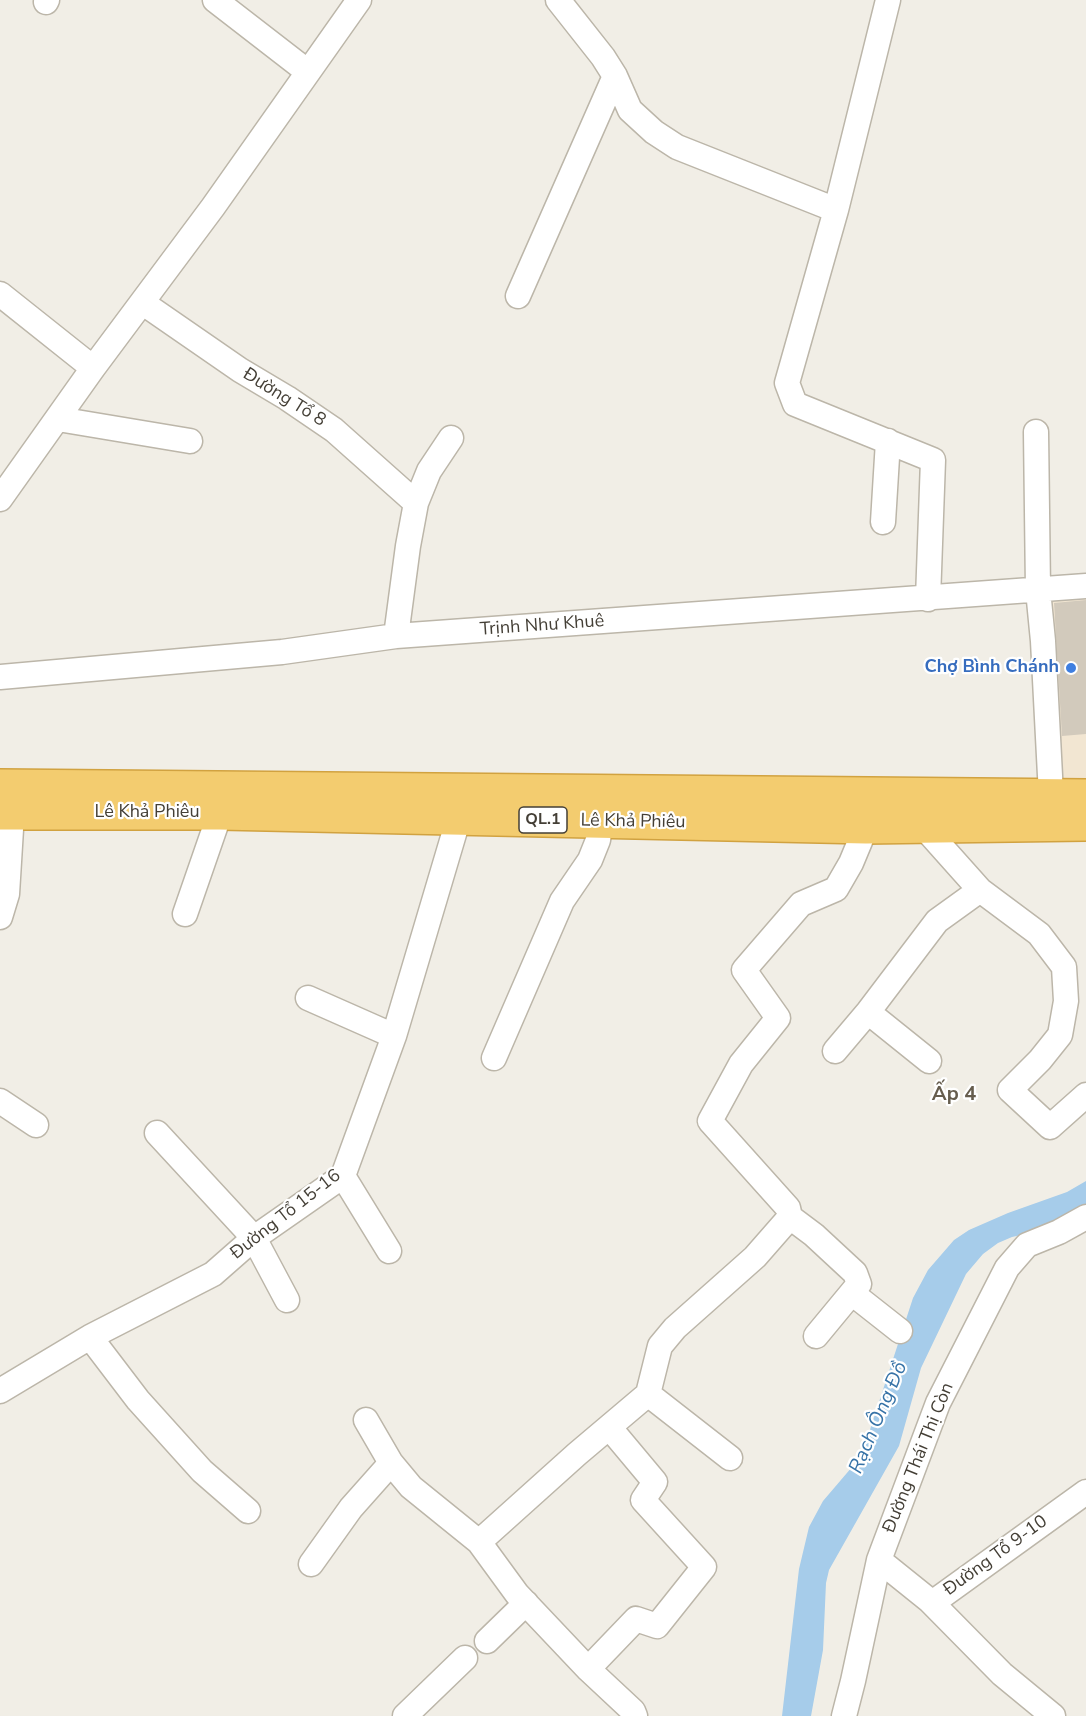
<!DOCTYPE html>
<html>
<head>
<meta charset="utf-8">
<style>
  body { margin:0 }
  canvas { display:block; background:#f1eee6 }
</style>
</head>
<body>
<canvas width="1086" height="1716"></canvas>
<script>
const c = document.querySelector('canvas').getContext('2d');
c.lineJoin = 'round';
function paint(path, color) { c.fillStyle = color; c.fill(path, 'evenodd'); }
const shape = rows => new Path2D(rows.map(r => 'M' + r).join(''));
function strokePath(path, color, width, dash) { c.strokeStyle = color; c.lineWidth = width; c.lineCap = dash ? 'butt' : 'round'; c.setLineDash(dash || []); c.stroke(path); }
function write(font, color, halo, rows, align = 'center') {
  c.font = font + ' "Nunito Sans",sans-serif'; c.lineWidth = 4.5; c.setLineDash([]); c.textBaseline = 'middle'; c.strokeStyle = halo; c.fillStyle = color; for (const [text, x, y, turn = 0] of rows) {
    c.save(); c.translate(x, y); c.rotate((+turn || 0) * Math.PI / 180); c.textAlign = isNaN(turn) ? turn : align; if (halo) c.strokeText(text, 0, 0); c.fillText(text, 0, 0); c.restore();
  }
}
const commercial = shape([
  [1086,594,1086,787,1054,788,1044,598]
]);
const water = shape([
  [1086,1181,1086,1214,1053,1228,1012,1237,998,1243,983,1254,966,1274,921,1368,899,1446,829,1570,826,1583,823,1650,811,1716,782,1716,799,1569,809,1527,823,1501,858,1460,864,1448,913,1298,928,1270,954,1240,969,1230,1008,1213,1067,1192]
]);
const building = shape([
  [1086,600,1086,734,1062,736,1054,603]
]);
const minor = shape([
  [215,0,308,72],
  [558,0,603,57,615,76,630,110,654,132,677,147,836,210],
  [888,0,836,210,787,383,795,404,933,460,928,599],
  [46,2,47,0],
  [0,294,93,368],
  [518,296,615,76],
  [143,303,240,370,287,398,334,430,416,503],
  [58,419,190,441],
  [1036,432,1038,590,1043,641,1051,795],
  [0,499,93,368,213,207,359,0],
  [883,522,888,441],
  [396,636,408,546,416,503,429,471,451,438],
  [0,677,282,652,396,636,1086,586],
  [922,825,980,890,1039,934,1064,967,1066,1001,1060,1035,1040,1060,1010,1090,1050,1127,1086,1095],
  [185,914,220,813],
  [0,917,7,894,12,813],
  [308,998,394,1036],
  [868,1012,929,1061],
  [835,1051,868,1012,937,921,980,890],
  [494,1058,562,901,590,860,598,840,601,821],
  [0,1101,36,1125],
  [157,1133,254,1238,287,1300],
  [343,1176,389,1251],
  [790,1217,814,1235,855,1273,859,1284,816,1336],
  [853,1294,900,1331],
  [90,1337,138,1400,202,1471,248,1511],
  [0,1391,90,1337,213,1274,254,1238,343,1176,394,1036,459,817],
  [648,1394,730,1458],
  [366,1420,391,1463,411,1487,479,1542,517,1594,588,1669,633,1711,635,1716],
  [479,1542,577,1454,648,1394,660,1346,675,1328,755,1257,790,1217,788,1208,710,1121,741,1064,778,1018,744,970,801,904,836,889,851,863,866,827],
  [879,1560,930,1601,935,1601,1086,1492],
  [311,1564,351,1508,391,1463],
  [930,1601,1002,1674,1053,1716],
  [487,1641,526,1603],
  [588,1669,636,1619,657,1626,704,1567,643,1500,655,1482,609,1427],
  [405,1716,465,1658],
  [844,1716,853,1681,879,1560,938,1403,1007,1268,1027,1245,1059,1232,1086,1217]
]);
const highway = shape([
  [0,786,1086,796],
  [0,813,220,813,866,827,1086,824]
]);
const markers = [
  [1071,668,6,"#3f7fe0"]
];
const shields = [
  [543,820,48]
];
const shieldNames = [
  ["QL.1",543,820]
];
const streetNames = [
  ["Đường Tổ 8",284,398,32],
  ["Trịnh Như Khuê",542,626,-4],
  ["Lê Khả Phiêu",147,813],
  ["Lê Khả Phiêu",633,822,1],
  ["Đường Tổ 15-16",286,1215,-38],
  ["Đường Thái Thị Còn",919,1458,-68],
  ["Đường Tổ 9-10",996,1556,-36]
];
const shopNames = [
  ["Chợ Bình Chánh",1059,668]
];
const neighbourhoodNames = [
  ["Ấp 4",954,1095]
];
const waterNames = [
  ["Rạch Ông Đồ",879,1418,-67]
];
paint(commercial, '#f2e6d2');
paint(water, '#a6ccea');
paint(building, '#d2cabc');
strokePath(minor, '#bcb6a9', 27);
strokePath(highway, '#d1a240', 36);
strokePath(minor, '#fff', 24);
strokePath(highway, '#f3cc6f', 33);
for (const [x, y, r, color] of markers) { const dot = new Path2D(); dot.arc(x, y, r, 0, 2 * Math.PI); c.fillStyle = color; c.fill(dot); strokePath(dot, '#fff', 2); }
for (const [x, y, w] of shields) { const box = new Path2D(); box.roundRect(x - w / 2, y - 13, w, 26, 4.5); c.fillStyle = '#fff'; c.fill(box); strokePath(box, '#443f36', 1.5); }
write('bold 16px', '#443f36', null, shieldNames);
write('18px', '#443f36', '#fff', streetNames);
write('bold 18px', '#366cbe', '#fff', shopNames, 'right');
write('bold 20px', '#665d4e', '#fff', neighbourhoodNames);
write('italic 20px', '#3773a7', '#fff', waterNames);
</script>
</body>
</html>
